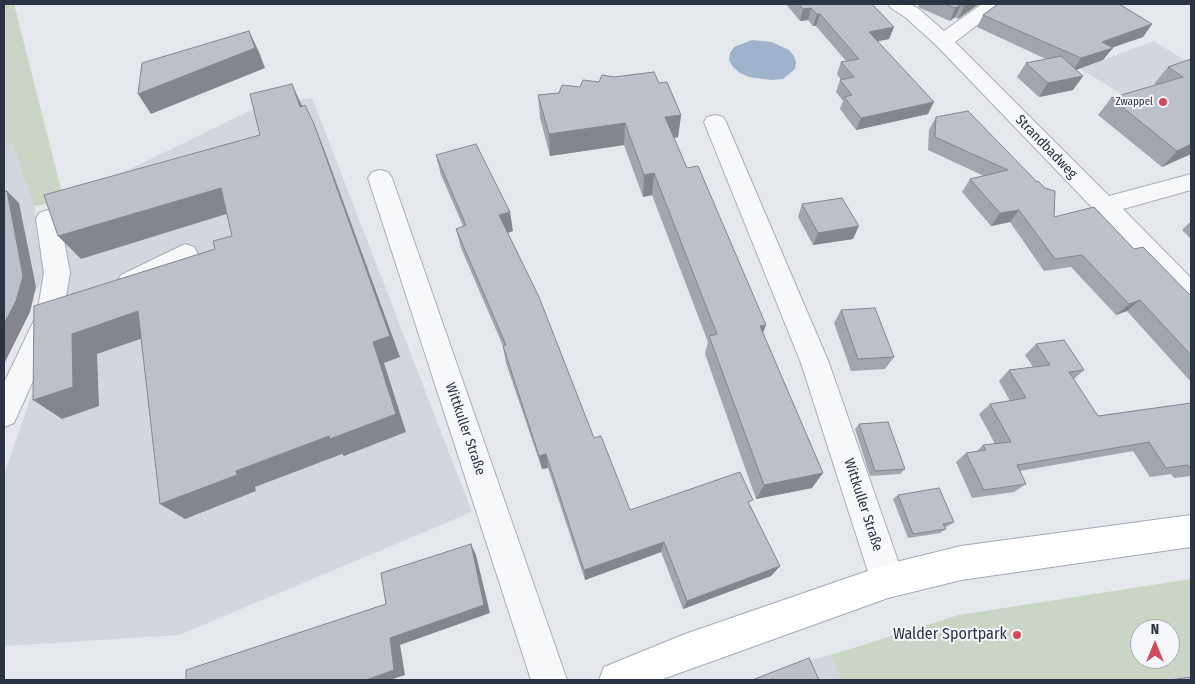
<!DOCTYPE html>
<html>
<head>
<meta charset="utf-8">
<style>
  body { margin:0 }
  #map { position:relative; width:1195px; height:684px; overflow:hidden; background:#e4e7ec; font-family:"Fira Sans Condensed",sans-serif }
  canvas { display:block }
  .frame { position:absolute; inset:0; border:5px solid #2b3445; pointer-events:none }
  .north { position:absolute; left:1130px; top:619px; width:50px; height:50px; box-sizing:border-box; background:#f4f6f9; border:1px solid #a4a8b1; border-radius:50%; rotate:0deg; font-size:14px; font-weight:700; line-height:20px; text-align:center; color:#2b3445 }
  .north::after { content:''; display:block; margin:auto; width:18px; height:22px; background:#d1495b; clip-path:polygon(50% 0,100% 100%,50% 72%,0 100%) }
</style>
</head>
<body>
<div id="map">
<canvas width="1195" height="684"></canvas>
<div class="frame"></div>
<div class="north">N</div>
</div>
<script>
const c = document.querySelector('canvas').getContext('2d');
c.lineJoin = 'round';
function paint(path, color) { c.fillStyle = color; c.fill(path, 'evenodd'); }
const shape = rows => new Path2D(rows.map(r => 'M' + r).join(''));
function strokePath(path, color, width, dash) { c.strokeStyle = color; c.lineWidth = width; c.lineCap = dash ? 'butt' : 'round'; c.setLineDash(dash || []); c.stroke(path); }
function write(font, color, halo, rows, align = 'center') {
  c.font = font + ' "Fira Sans Condensed",sans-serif'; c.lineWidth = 4; c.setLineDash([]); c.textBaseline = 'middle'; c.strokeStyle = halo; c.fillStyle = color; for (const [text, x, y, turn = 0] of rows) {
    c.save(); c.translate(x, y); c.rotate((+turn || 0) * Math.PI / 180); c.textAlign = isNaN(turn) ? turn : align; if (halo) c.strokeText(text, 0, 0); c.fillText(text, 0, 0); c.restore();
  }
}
const built = shape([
  [1154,41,1191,64,1191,135,1080,69],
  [312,98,472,512,179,635,4,646,4,474,67,296,64,201,258,107],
  [12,144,34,206,47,274,4,341,4,145],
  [831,655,841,680,755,680,801,662]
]);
const green = shape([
  [4,4,14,4,64,201,34,206,12,144,4,145],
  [1191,579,1191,680,841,680,831,655,959,615],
  [1140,629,1170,629,1170,659,1140,659]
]);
const water = shape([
  [752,40,772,42,789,50,794,56,796,62,795,69,783,79,771,80,749,77,740,73,733,67,729,60,730,53,734,47]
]);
const minor = shape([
  [888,4,910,4,919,9,944,31,982,4,1002,4,999,8,955,42,1109,196,1191,174,1191,190,1123,209,1191,278,1191,304,1182,301,936,45,905,17,891,8,888,4],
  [715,115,723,117,726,122,829,363,905,581,900,593,888,598,876,593,871,581,801,363,704,122,707,117,715,115],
  [380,170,388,172,392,178,567,680,531,680,368,178,372,172,380,170],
  [48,210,57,213,60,219,70,273,63,314,14,423,4,427,4,383,37,314,44,273,36,219,39,213,48,210],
  [185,244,194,247,198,254,194,261,139,289,130,292,121,289,117,282,121,275,185,244]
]);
const major = shape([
  [1191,515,1191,547,961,580,888,598,660,680,599,680,604,667,685,634,888,564,961,546,1191,515]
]);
const wall = shape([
  [786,4,872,4,894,27,889,39,878,41,928,114,856,130,840,109,843,101,836,92,840,80,841,80,837,74,841,62,846,61,816,26,813,26,808,20,800,21],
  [920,4,979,4,958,19,955,17,950,21,918,7],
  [998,4,1121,4,1121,5,1152,24,1143,37,1112,48,1103,60,1076,70,1083,76,1073,90,1039,97,1017,77,1026,63,1046,59,977,27,983,15],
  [1191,59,1191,154,1162,167,1098,115,1111,98,1156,85,1154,84,1168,67],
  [599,82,659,83,681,115,678,137,674,138,687,168,763,334,812,488,756,499,705,354,708,342,652,195,643,197,624,145,550,156,540,118,538,95,559,93],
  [968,111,1054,217,1134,249,1191,296,1191,382,1127,311,1116,315,1071,267,1044,271,1010,222,991,226,962,192,970,179,984,176,928,150,929,130,936,117],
  [436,155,513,231,508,233,594,438,630,510,750,505,780,566,771,576,683,609,661,552,585,580,548,468,542,469,506,363,503,346,461,248,456,229,463,226,441,175],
  [802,204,853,239,813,245,798,217],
  [1191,222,1191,239,1182,230,1189,223],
  [841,310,894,357,885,369,851,371,834,323],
  [1036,344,1084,370,1074,379,1098,416,1191,403,1191,476,1174,478,1171,474,1150,477,1133,451,1020,471,1026,484,1014,492,972,498,956,462,966,453,976,452,983,445,995,444,979,414,990,404,1010,401,999,381,1009,370,1033,367,1025,355],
  [859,424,905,469,900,474,870,476,855,429],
  [898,495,954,522,948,526,945,527,946,529,940,533,908,538,893,499]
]);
const shadedWall = shape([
  [968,4,979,4,958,19,964,6],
  [961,5,955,17,950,21,955,8],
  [811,8,808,20,800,21,803,9],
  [817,14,820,14,816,26,813,26],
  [1152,24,1143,37,1107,49,1113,48,1103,60,1073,71,1081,58,1102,42],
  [894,27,889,39,864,44,869,32],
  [249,31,259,52,265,68,151,114,138,94],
  [1083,76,1073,90,1039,97,1048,83],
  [292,84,303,108,300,107],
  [934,102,928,114,856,130,861,118],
  [681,115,678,137,663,140,665,117],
  [625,123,624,145,550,156,549,134],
  [314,124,324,149,400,357,384,363,406,432,344,456,342,454,255,487,256,491,185,519,160,504,236,471,373,342],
  [1191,144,1191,154,1162,167,1177,151],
  [654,173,652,195,643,197,644,175],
  [221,188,236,211,81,259,58,236],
  [7,191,19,203,36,287,30,312,4,364,4,324],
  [1019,210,1010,222,991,226,1000,213],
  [510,212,513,231,503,234,499,215],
  [859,226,853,239,813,245,818,233],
  [1140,300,1127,311,1116,315,1129,304],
  [138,311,160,332,97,354,99,406,62,419,33,400,72,334],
  [766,325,759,344,760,326],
  [546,454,548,468,542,469,539,456],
  [823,473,812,488,756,499,764,485],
  [664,542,661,552,585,580,584,570],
  [471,544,476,555,490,613,400,645,405,675,390,680,366,680,390,638],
  [780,566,771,576,683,609,687,601]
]);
const building = shape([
  [799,4,872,4,894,27,869,32,934,102,861,118,844,97,852,95,840,80,854,77,841,62,859,59,820,14,817,14,811,8,803,9,799,4],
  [945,4,968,4,964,6,961,5,955,8,945,4],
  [998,4,1119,4,1152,24,1102,42,1113,48,1081,58,983,15,998,4],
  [249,31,255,48,138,94,142,63,249,31],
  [1061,56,1083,76,1048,83,1026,63,1061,56],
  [1191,59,1191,144,1177,151,1111,98,1183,77,1168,67,1191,59],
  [654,72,659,83,667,82,681,115,665,117,687,168,698,166,766,325,760,326,823,473,764,485,709,336,717,334,654,173,644,175,625,123,549,134,538,95,559,93,562,85,580,87,583,80,599,82,602,75,614,77,654,72],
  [292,84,300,107,305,105,314,124,390,336,373,342,396,414,330,439,329,436,236,471,237,475,160,504,138,311,72,334,73,387,33,400,34,306,215,249,213,241,232,236,221,188,58,236,44,195,260,135,250,94,292,84],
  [968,111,1037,182,1038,181,1045,188,1055,191,1054,217,1094,207,1134,249,1143,247,1191,296,1191,355,1140,300,1129,304,1082,255,1055,259,1019,210,1000,213,970,179,1008,170,935,137,936,117,968,111],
  [476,144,510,212,499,215,539,297,594,438,601,436,630,510,740,472,753,500,748,502,780,566,687,601,664,542,584,570,546,454,539,456,503,346,506,345,456,229,466,225,436,155,476,144],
  [4,191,7,191,23,276,16,301,4,324,4,191],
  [842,198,859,226,818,233,802,204,842,198],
  [875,308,894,357,858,359,841,310,875,308],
  [1064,340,1084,370,1069,372,1098,416,1191,403,1191,470,1188,465,1166,468,1149,442,1017,465,1026,484,984,490,966,453,986,450,983,445,1011,442,990,404,1026,398,1009,370,1050,365,1036,344,1064,340],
  [888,422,905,469,875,471,859,424,888,422],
  [939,488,954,522,943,524,946,529,913,534,898,495,939,488],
  [471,544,484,605,390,638,394,670,366,680,186,680,186,670,386,604,381,573,471,544],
  [809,658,819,680,752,680,809,658],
  [1191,677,1191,680,1170,680,1191,677]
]);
const markers = [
  [1163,102,5,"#d1495b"],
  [1017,635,5,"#d1495b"]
];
const farPoinames = [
  ["Zwappel",1153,102]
];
const streetNames = [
  ["Strandbadweg",1046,147,46],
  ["Wittkuller Straße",465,429,71],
  ["Wittkuller Straße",863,505,72]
];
const nearPoinames = [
  ["Walder Sportpark",1007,635]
];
paint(built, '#d2d6de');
paint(green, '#c9d6c5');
paint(water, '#9fb4cc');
strokePath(minor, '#a9aeb7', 2);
strokePath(major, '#a3abb8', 2);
paint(minor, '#f7f8fa');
paint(major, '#fff');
paint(wall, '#a1a5ae');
paint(shadedWall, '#83868d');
paint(building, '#bbc0ca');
strokePath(building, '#83868d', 1);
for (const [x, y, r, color] of markers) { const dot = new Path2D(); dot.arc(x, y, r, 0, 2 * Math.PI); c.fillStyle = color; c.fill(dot); strokePath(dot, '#f4f6f9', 2); }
write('11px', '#2b3445', '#f4f6f9', farPoinames, 'right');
write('14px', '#2b3445', '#f4f6f9', streetNames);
write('16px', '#2b3445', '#f4f6f9', nearPoinames, 'right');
</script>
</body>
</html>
